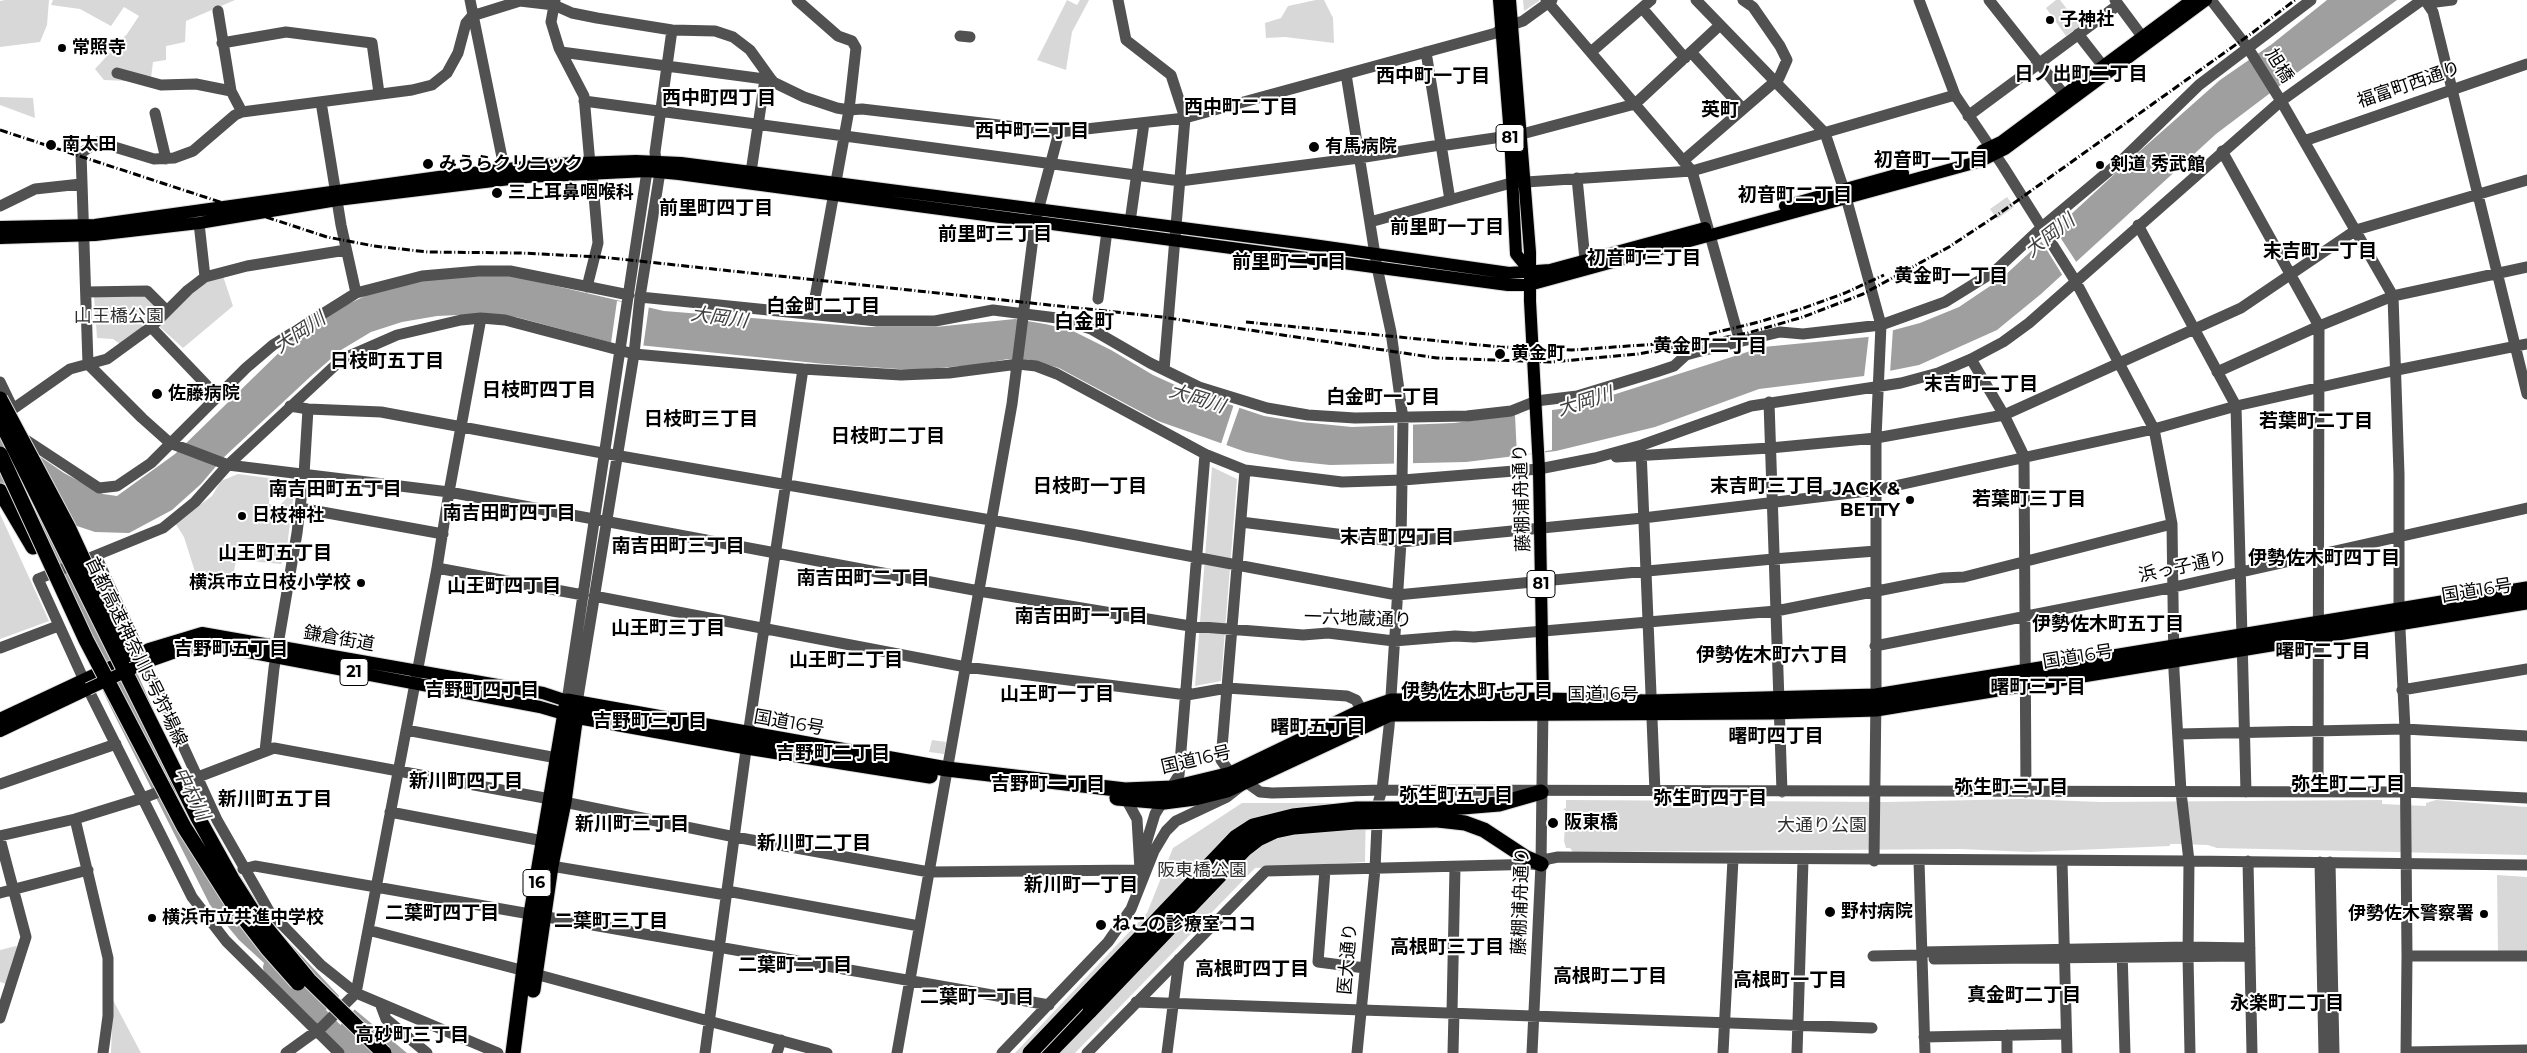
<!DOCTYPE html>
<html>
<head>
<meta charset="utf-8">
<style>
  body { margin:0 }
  canvas { display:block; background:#fff }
</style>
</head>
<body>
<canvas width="2527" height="1053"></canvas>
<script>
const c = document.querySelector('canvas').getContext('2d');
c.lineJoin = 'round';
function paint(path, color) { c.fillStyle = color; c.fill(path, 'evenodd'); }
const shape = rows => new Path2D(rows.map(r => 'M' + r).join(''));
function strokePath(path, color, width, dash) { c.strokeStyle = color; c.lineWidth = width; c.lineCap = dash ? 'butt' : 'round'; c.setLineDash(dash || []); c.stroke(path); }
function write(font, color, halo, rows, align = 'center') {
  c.font = font + ' Montserrat,"Noto Sans JP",sans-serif'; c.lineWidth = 4; c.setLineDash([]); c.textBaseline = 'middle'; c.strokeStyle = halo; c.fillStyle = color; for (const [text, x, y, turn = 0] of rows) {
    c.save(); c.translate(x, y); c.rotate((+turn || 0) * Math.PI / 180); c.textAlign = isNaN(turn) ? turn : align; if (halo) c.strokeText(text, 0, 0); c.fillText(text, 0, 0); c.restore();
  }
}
const green = shape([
  [5,0,49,0,47,25,40,42,0,47,0,1],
  [53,0,235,0,186,21,185,42,166,46,166,60,153,62,151,78,127,81,104,80,95,69,127,34,139,16,124,7,111,26,80,9,51,5],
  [1067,0,1077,5,1080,0,1089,0,1072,32,1066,70,1037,60],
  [1316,0,1324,0,1333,18,1334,43,1285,37,1266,38,1265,23,1281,18,1288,6],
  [1523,0,1539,0,1539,1,1524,11],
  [2056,0,2060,0,2080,26,2066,36,2046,8],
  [0,97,33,98,35,118,0,105],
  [2007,197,2014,207,1997,219,1990,209],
  [223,276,233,306,183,348,150,318,139,330,120,344,113,339,97,338,94,296,145,296,158,308,190,295,207,281],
  [1212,467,1237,479,1221,681,1195,686],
  [238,474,276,479,275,483,269,491,269,504,279,506,288,497,293,499,286,555,281,564,259,562,237,555,232,582,196,575,184,537,175,523,212,496,221,481],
  [0,514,49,621,0,639],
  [932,740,946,742,944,754,929,752],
  [2021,799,2101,802,2382,800,2382,804,2426,806,2426,803,2436,800,2527,807,2527,855,2217,848,2208,845,2180,844,2170,844,2170,846,2030,852,1960,849,1573,852,1570,848,1566,848,1564,841,1566,811,1563,809,1566,808,1566,800,1887,802],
  [1242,803,1366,803,1365,862,1255,868,1075,1053,1015,1053,1147,913,1173,848],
  [2497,875,2527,877,2527,951,2498,951],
  [16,946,18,948,6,984,0,982,0,950],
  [113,1000,141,1053,111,1053]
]);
const water = shape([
  [2327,0,2397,0,2298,72,2216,134,2041,294,1997,330,1919,365,1864,376,1759,389,1655,427,1556,451,1466,462,1330,465,1291,461,1246,452,1158,421,1059,368,1027,359,1008,359,975,365,913,370,825,364,609,342,516,317,480,314,437,316,402,322,371,332,341,350,310,377,223,458,201,484,172,510,129,533,95,532,71,524,198,810,269,921,342,999,407,1053,362,1053,239,940,210,905,111,708,22,520,0,486,0,429,64,473,103,494,117,496,175,454,294,338,348,304,378,290,417,280,504,274,664,311,865,327,935,327,1015,319,1045,324,1071,330,1111,350,1153,375,1186,390,1264,416,1301,422,1352,427,1454,423,1575,407,1763,347,1868,337,1920,323,1959,307,2002,278,2132,158,2220,80,2272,44]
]);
const pier = shape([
  [2054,228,2077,263,2063,276,2040,239],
  [617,301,649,306,643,348,611,343],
  [1893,329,1890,373,1864,377,1869,334],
  [1214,397,1240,406,1226,446,1244,452,1243,454,1200,440,1221,444,1234,404],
  [1552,409,1552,450,1517,456,1515,415],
  [1394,424,1413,424,1413,465,1394,465],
  [341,994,356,1008,335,1031,319,1017]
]);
const river = shape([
  [272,967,355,1053]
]);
const minor = shape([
  [470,0,506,177],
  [555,0,551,22,559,48,584,96,590,164],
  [797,0,838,36,852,41,856,48,849,110,812,314],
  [1118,0,1126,40,1171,75,1185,118,1164,370],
  [1546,0,1692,171,1740,342],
  [1552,0,1523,21,1502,28,1496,33,1185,118,1059,132,862,109,849,110,837,108,804,97,773,82,750,50,733,37,715,31,672,30,597,18,572,13,554,5,520,1,472,16,466,23,458,53,447,73,432,85,412,90,242,112,235,115,193,151,174,158,154,159,98,142,81,153,88,364,142,418,170,443,228,465,449,492,979,591,1190,626,1303,635,1328,633,1394,641,1455,636,1474,637,1776,611,1943,578,1964,577,2172,524],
  [1696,0,1825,133,1844,190,1881,325,1876,438,1876,696,1874,861],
  [1919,0,1955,95,2003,166,2076,282,2154,429,2172,524,2174,671,2181,792,2189,861,2188,956,2190,1053],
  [1989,0,2069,101],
  [2115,0,2147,43],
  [2211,0,2248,48,2281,101,2393,296,2399,474,2399,609,2405,729,2407,956,2406,1053],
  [2425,0,2433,12,2527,394],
  [2428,0,2436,2,2452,0],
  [1642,8,1685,58],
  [218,11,231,91,242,112],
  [2078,34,2103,66],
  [960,36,970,37],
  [222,43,286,32,372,43,379,93],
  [561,52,772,80],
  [1426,52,1450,200],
  [1591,52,1651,0],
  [1691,52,1743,109],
  [117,73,161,85,196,84,231,91],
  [1346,74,1377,267,1391,332,1403,419,1401,542,1389,727,1382,790,1378,803,1375,869,1357,1053],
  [584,101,1180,181,1359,158,1440,145],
  [321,102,341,225,356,293],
  [155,113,166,159],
  [1968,116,2118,5],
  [2304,141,2527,64],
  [1440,146,1522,134,1635,104,1720,25],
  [2222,151,2319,326,2318,792],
  [1683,161,1779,78,1787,60,1780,46,1753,7,1743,0],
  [751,172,765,79],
  [1577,178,1585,260],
  [0,206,35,189,81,184],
  [1130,222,1144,123],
  [1370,222,1511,183,1692,171,1955,95],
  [199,223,205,277],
  [2138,225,2236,406,2246,792],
  [587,287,598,243,592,172],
  [86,292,147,291,167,311],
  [640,297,877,321,935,321,993,310,1057,318,1091,329,1150,363,1199,387,1267,408,1308,415,1355,418,1467,416,1511,411,1536,401,1577,396,1656,372,1674,366,1686,355,1697,352,1780,332,1803,334,1881,325,1945,302,1995,271,2042,227,2122,160,2199,85,2311,0],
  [1098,299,1107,231],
  [151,327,217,396],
  [1971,359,2004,415,2024,456,2026,792],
  [2217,372,2319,326,2393,296,2527,267],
  [0,382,13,409],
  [1769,402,1782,792],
  [290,406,308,409,381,412,597,452,1077,535,1397,595,1773,559,1876,551],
  [13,409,70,369,107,359,151,327,188,290,205,277,247,266,346,250],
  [20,436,99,488,117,486,151,463,246,368,273,345,356,293,422,276,479,271,510,271,629,295],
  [1641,449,1655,792],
  [1616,457,1770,448,1876,438,2004,415,2241,308,2356,230,2527,180],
  [300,508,443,534],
  [1241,522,1401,542,1643,518,1876,490,2154,429,2236,406,2397,370,2527,344],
  [96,556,217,820,269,911,321,965,356,993,498,1053],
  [437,568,583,595],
  [594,596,966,667,1187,695,1227,688,1347,696,1356,700,1362,711],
  [1875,646,2174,587,2527,508],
  [0,648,58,626],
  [2402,690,2527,669],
  [567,701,647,171,652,166],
  [577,703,634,354,640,297,660,172,656,162,655,152,672,30],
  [406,730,557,758],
  [2178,734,2405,729,2527,736],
  [265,751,274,668,297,533,304,475,308,409],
  [1231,774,1221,760,1245,470],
  [0,784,116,744],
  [564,802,735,837,929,872,1140,870,1137,819,1126,799],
  [390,812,543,841],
  [75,819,108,958,108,1016,103,1053],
  [0,836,75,819,143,798,274,748,550,799],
  [0,839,26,937,0,1018],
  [1142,857,1155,814,1179,775,1205,454],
  [1919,861,1925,1053],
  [2062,861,2067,1053],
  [2248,861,2252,1053],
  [2320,862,2324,1053],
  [2330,862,2334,1053],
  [551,866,726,895],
  [243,869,255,866,376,887,1049,1005],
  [1325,870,1318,962,1365,968],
  [727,891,919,926],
  [0,893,88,870],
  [368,930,525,971],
  [2122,950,2125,1053],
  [1922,952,2188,947,2250,948],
  [1873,956,1922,955],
  [2407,956,2527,956],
  [1934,959,2246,956],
  [535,974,827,1053],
  [1136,1002,1872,1028],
  [380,1003,386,1019,427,1053],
  [1452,1012,1455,867],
  [2007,1035,2007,1053],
  [1924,1037,2066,1034],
  [2406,1052,2527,1050],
  [286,1053,322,1027,356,993,437,568,449,492,481,318],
  [339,1053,226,941,192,897,88,689,38,579,163,528,195,502,228,465,342,359,397,335,461,320,481,318,505,320,634,354,803,369,901,375,949,373,1018,364,1036,366,1057,374,1205,454,1245,470,1342,482,1403,480,1539,469,1595,458,1642,445,1751,406,1901,383,1938,373,1971,359,2003,342,2029,323,2281,101,2422,0],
  [705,1053,748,735,803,369],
  [777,1053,781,1040],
  [897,1053,1012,404,1035,222,1059,132],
  [1002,1053,1108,942,1131,909,1154,851,1166,831,1176,821,1227,797,1246,782,1260,792,1272,793,1382,790,2405,792,2527,798],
  [1087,1053,1266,871,1541,864,1548,859,1558,857,2189,861,2527,865],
  [1167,1053,1179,959],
  [1453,1053,1454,1012],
  [1532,1053,1541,864,1543,706],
  [1723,1053,1733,859],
  [1797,1053,1803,860]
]);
const major = shape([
  [1499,0,1510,135,1516,254,1530,271],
  [1510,0,1530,252,1530,301,1539,469,1543,700],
  [1982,151,2001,142,2192,0],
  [1785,206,1903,173],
  [0,227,95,225,446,176,552,164,636,161,681,163,751,172,1306,244,1509,273,1550,270,1705,228],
  [0,238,95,235,199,223,337,200,526,177,647,171,679,174,1508,285,1529,285,1981,161,2005,149,2206,0],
  [144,663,181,650,211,645,540,707,564,714],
  [0,719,149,649,202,633,543,693,567,701],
  [0,731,88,689]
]);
const highway = shape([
  [0,491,33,547],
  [564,714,747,747,930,776],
  [1117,798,1164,802,1195,798,1227,790,1390,714,1769,712,1876,709,2527,602],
  [1438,809,1499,804,1541,792],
  [1438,820,1465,823,1484,830,1525,857,1541,864],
  [533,990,551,866,564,802,577,707],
  [513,1053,531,914,567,701,947,769,1125,790,1173,788,1231,774,1362,711,1391,701,1543,700,1650,702,1876,696,2527,589],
  [1049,1053,1090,1011]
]);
const rail = shape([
  [0,130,327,237,374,246,428,252,521,253,601,257,1162,317,1437,358,1551,362,1638,354,1748,333,1803,317,1863,294,1949,247,2000,213,2252,33,2295,0],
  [1246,322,1500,347,1572,350,1657,344],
  [1709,334,1759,322,1801,309,1845,293,1884,275]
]);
const majorBridge = shape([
  [88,689,144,663]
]);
const highwayBridge = shape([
  [0,399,68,527,127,655],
  [0,420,197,816,232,879,253,912,309,980,384,1053],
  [0,454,86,640,184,827,233,904,267,948,298,983],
  [1090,1011,1245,849,1258,839,1275,831,1294,827,1355,822,1438,820],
  [1030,1053,1236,837,1253,826,1293,816,1357,809,1438,809]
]);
const markers = [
  [2050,20,5,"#000"],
  [62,48,5,"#000"],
  [51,145,6,"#000"],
  [1314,147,6,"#000"],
  [428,164,6,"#000"],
  [2100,165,5,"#000"],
  [497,193,6,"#000"],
  [1500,354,6,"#000"],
  [157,394,6,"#000"],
  [1910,500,5,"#000"],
  [242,516,5,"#000"],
  [361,583,5,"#000"],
  [1553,823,6,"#000"],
  [1830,912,6,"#000"],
  [2484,914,5,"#000"],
  [152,918,5,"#000"],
  [1101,925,6,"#000"]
];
const shields = [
  [1510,138,28],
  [1541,584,28],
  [354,672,28],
  [537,883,28]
];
const shieldNames = [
  ["81",1510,138],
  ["81",1541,584],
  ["21",354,672],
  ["16",537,883]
];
const poiNames = [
  ["子神社",2060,20],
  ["常照寺",72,48],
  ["南太田",62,145],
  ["有馬病院",1325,147],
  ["みうらクリニック",439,164],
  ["剣道 秀武館",2110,165],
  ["三上耳鼻咽喉科",508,193],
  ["黄金町",1511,354],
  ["佐藤病院",168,394],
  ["JACK &",1900,490,"right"],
  ["BETTY",1900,511,"right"],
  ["日枝神社",252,516],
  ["横浜市立日枝小学校",351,583,"right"],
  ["阪東橋",1564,823],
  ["野村病院",1841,912],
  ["伊勢佐木警察署",2474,914,"right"],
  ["横浜市立共進中学校",162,918],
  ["ねこの診療室ココ",1112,925]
];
const streetNames = [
  ["旭橋",2279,66,58],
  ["福富町西通り",2409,85,-19],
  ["藤棚浦舟通り",1522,498,-92],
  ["浜っ子通り",2183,567,-12],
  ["国道16号",2477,591,-9],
  ["一六地蔵通り",1358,619,2],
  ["鎌倉街道",339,639,10],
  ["首都高速神奈川3号狩場線",136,652,64],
  ["国道16号",2078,657,-9],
  ["国道16号",1603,695],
  ["国道16号",789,723,10],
  ["国道16号",1196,760,-13],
  ["藤棚浦舟通り",1521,901,-88],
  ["医大通り",1348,959,-85]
];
const parkNames = [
  ["山王橋公園",119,317],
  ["大通り公園",1822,826],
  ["阪東橋公園",1202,871]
];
const neighbourhoodNames = [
  ["日ノ出町二丁目",2081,74],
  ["西中町一丁目",1433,76],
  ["西中町四丁目",719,98],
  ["西中町二丁目",1241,107],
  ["英町",1720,110],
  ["西中町三丁目",1032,131],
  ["初音町一丁目",1931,160],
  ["初音町二丁目",1795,195],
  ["前里町四丁目",716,208],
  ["前里町一丁目",1447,227],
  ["前里町三丁目",995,234],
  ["末吉町一丁目",2320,251],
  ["初音町三丁目",1644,258],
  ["前里町二丁目",1289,262],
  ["黄金町一丁目",1951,276],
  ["白金町二丁目",823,306],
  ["黄金町二丁目",1710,346],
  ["日枝町五丁目",387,361],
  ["末吉町二丁目",1981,384],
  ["日枝町四丁目",539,390],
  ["白金町一丁目",1383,397],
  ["日枝町三丁目",701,419],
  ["若葉町二丁目",2316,421],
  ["日枝町二丁目",888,436],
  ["日枝町一丁目",1090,486],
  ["末吉町三丁目",1767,486],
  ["南吉田町五丁目",335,489],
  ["若葉町三丁目",2029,499],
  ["南吉田町四丁目",509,513],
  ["末吉町四丁目",1397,537],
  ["南吉田町三丁目",678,546],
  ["山王町五丁目",275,553],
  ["伊勢佐木町四丁目",2324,558],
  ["南吉田町二丁目",863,578],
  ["山王町四丁目",504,586],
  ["南吉田町一丁目",1081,616],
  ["伊勢佐木町五丁目",2108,624],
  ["山王町三丁目",668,628],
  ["吉野町五丁目",231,649],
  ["曙町二丁目",2323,651],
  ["伊勢佐木町六丁目",1772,655],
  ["山王町二丁目",846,660],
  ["曙町三丁目",2038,687],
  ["吉野町四丁目",482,690],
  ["伊勢佐木町七丁目",1477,691],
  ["山王町一丁目",1057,694],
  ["吉野町三丁目",650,721],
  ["曙町五丁目",1318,727],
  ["曙町四丁目",1776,736],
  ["吉野町二丁目",833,753],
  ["新川町四丁目",466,781],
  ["吉野町一丁目",1048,784],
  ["弥生町二丁目",2348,784],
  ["弥生町三丁目",2011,787],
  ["弥生町五丁目",1456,795],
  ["弥生町四丁目",1710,798],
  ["新川町五丁目",275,799],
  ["新川町三丁目",632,824],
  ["新川町二丁目",814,843],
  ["新川町一丁目",1081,885],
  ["二葉町四丁目",442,913],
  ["二葉町三丁目",611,921],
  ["高根町三丁目",1447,947],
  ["二葉町二丁目",795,965],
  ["高根町四丁目",1252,969],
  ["高根町二丁目",1610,976],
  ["高根町一丁目",1790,980],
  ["真金町二丁目",2024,995],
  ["二葉町一丁目",977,997],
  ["永楽町二丁目",2287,1003],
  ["高砂町三丁目",412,1035]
];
const waterNames = [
  ["大岡川",2050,236,-38],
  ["大岡川",719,318,8],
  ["大岡川",300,333,-34],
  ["大岡川",1197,399,17],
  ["大岡川",1585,402,-17],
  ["中村川",191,794,63]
];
const quarterNames = [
  ["白金町",1084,322]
];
paint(green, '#d8d8d8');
paint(water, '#9f9f9f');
paint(pier, '#fff');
strokePath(river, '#9f9f9f', 18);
strokePath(major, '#dbdbdb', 14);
strokePath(highway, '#dbdbdb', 17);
strokePath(minor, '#515151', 11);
strokePath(major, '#000', 12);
strokePath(highway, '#000', 15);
strokePath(rail, '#000', 3, [8, 2.5, 1, 2.5]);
strokePath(majorBridge, '#dbdbdb', 14, []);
strokePath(highwayBridge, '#dbdbdb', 17, []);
strokePath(majorBridge, '#000', 12);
strokePath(highwayBridge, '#000', 15);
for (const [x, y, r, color] of markers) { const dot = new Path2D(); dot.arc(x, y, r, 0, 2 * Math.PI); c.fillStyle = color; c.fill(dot); strokePath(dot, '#fff', 2); }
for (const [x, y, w] of shields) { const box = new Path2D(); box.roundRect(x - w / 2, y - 13.5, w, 27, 4); c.fillStyle = '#fff'; c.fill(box); strokePath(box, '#000', 1); }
write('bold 16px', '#000', null, shieldNames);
write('bold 18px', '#000', '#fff', poiNames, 'left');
write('18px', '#000', '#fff', streetNames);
write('18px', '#2f2f2f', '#fff', parkNames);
write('bold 19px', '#000', '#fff', neighbourhoodNames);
write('italic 19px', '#404040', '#fff', waterNames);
write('bold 20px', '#000', '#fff', quarterNames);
</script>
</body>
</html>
